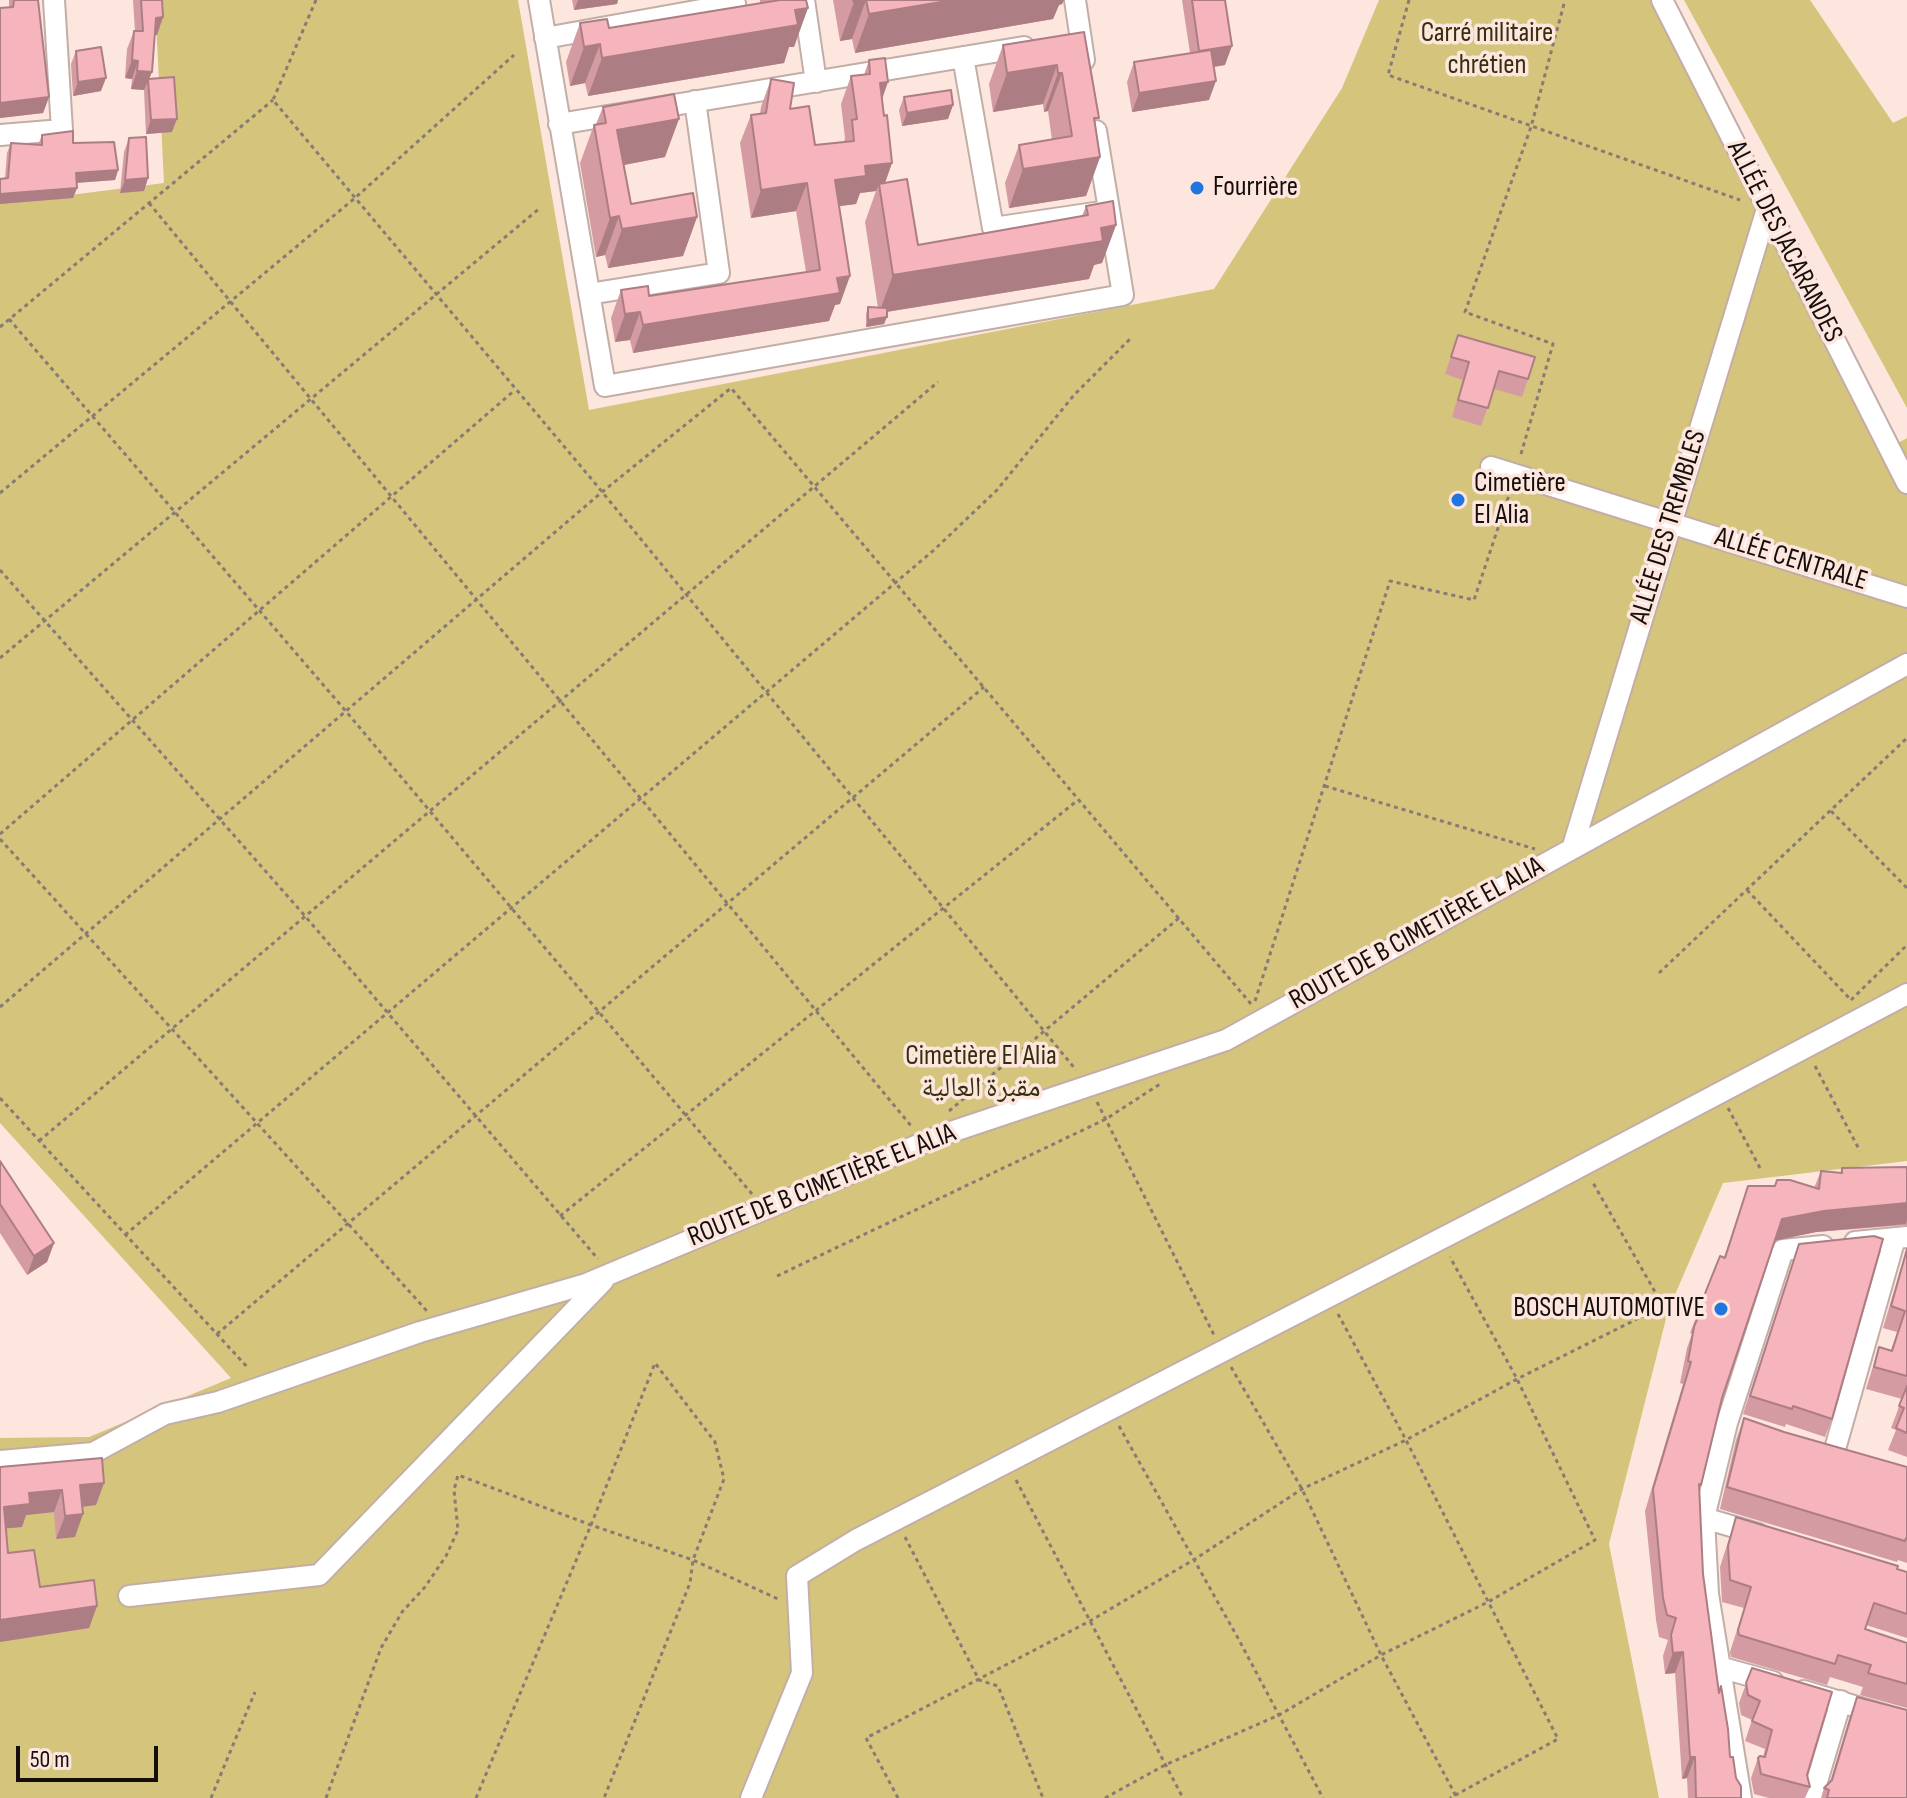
<!DOCTYPE html>
<html>
<head>
<meta charset="utf-8">
<style>
  body { margin:0 }
  #map { position:relative; width:1907px; height:1798px; overflow:hidden; background:#fce6de; font-family:"Sofia Sans Condensed",sans-serif }
  canvas { display:block }
  .scale { position:absolute; left:16px; top:1746px; width:142px; height:36px; box-sizing:border-box; border:4px solid #150e0b; border-top:0; padding-left:10px; font-size:24px; line-height:28px; white-space:nowrap; color:#150e0b; -webkit-text-stroke:6px #fce6de; paint-order:stroke }
</style>
</head>
<body>
<div id="map">
<canvas width="1907" height="1798"></canvas>
<div class="scale">50 m</div>
</div>
<script>
const c = document.querySelector('canvas').getContext('2d');
c.lineJoin = 'round';
function paint(path, color) { c.fillStyle = color; c.fill(path, 'evenodd'); }
const shape = rows => new Path2D(rows.map(r => 'M' + r).join(''));
function strokePath(path, color, width, dash) { c.strokeStyle = color; c.lineWidth = width; c.lineCap = dash ? 'butt' : 'round'; c.setLineDash(dash || []); c.stroke(path); }
function write(font, color, halo, rows, align = 'center') {
  c.font = font + ' "Sofia Sans Condensed","Noto Naskh Arabic",sans-serif'; c.lineWidth = 7; c.setLineDash([]); c.textBaseline = 'middle'; c.strokeStyle = halo; c.fillStyle = color; for (const [text, x, y, turn = 0] of rows) {
    c.save(); c.translate(x, y); c.rotate((+turn || 0) * Math.PI / 180); c.textAlign = isNaN(turn) ? turn : align; if (halo) c.strokeText(text, 0, 0); c.fillText(text, 0, 0); c.restore();
  }
}
const green = shape([
  [155,0,518,0,589,410,1214,289,1342,88,1379,0,1658,0,1882,452,1907,438,1907,1161,1723,1183,1668,1311,1609,1544,1659,1798,0,1798,0,1438,89,1437,231,1378,0,1123,0,204,164,183],
  [1684,0,1810,0,1893,123,1907,116,1907,408]
]);
const path = shape([
  [316,0,273,100,594,482,1076,1070],
  [1409,0,1388,75,1740,200],
  [149,203,912,1127],
  [9,319,344,709,752,1194],
  [0,327,273,100],
  [1521,454,1553,344,1465,312,1531,127,1565,0],
  [0,493,355,198,514,55],
  [0,570,305,916,598,1259],
  [0,658,540,208],
  [1325,786,1535,849],
  [1831,811,1907,888],
  [0,834,515,390],
  [0,839,427,1311],
  [1747,890,1851,1000],
  [1659,973,1907,738],
  [1851,1000,1907,945],
  [1255,1001,1390,581,1474,600,1510,492],
  [0,1007,602,492,731,388,1251,1004],
  [1815,1066,1860,1151],
  [0,1098,249,1369],
  [1097,1102,1214,1335],
  [1728,1108,1760,1168],
  [949,1111,1179,918],
  [39,1141,938,382],
  [560,1216,1078,800],
  [125,1235,934,550,997,490,1074,395,1130,339],
  [777,1276,1106,1119,1160,1084],
  [1338,1314,1406,1440,1558,1739,1450,1798],
  [217,1334,984,687],
  [1231,1367,1302,1489,1381,1655,1457,1798],
  [1119,1426,1239,1640,1323,1798],
  [1016,1480,1183,1798],
  [905,1537,979,1680,998,1686,1043,1798],
  [211,1798,255,1692],
  [326,1798,381,1648,402,1612,425,1587,446,1556,458,1530,454,1490,458,1475,591,1525,693,1560,778,1599],
  [476,1798,591,1525,655,1363,715,1442,724,1479,693,1560,690,1583,604,1798],
  [898,1798,866,1738,1090,1621,1195,1559,1302,1489,1406,1440,1517,1379,1663,1306,1592,1181],
  [1105,1798,1165,1765,1279,1715,1381,1655,1488,1602,1595,1540,1517,1379,1450,1257]
]);
const minor = shape([
  [539,0,605,386,1123,295,1096,131],
  [804,0,816,82],
  [1075,0,1084,60],
  [1662,0,1907,483],
  [545,38,735,4,734,0],
  [963,57,993,228,1108,211],
  [559,124,1024,47],
  [0,135,62,130,54,0],
  [589,294,719,273,695,101],
  [1491,467,1907,597],
  [1573,846,1767,209],
  [1855,1242,1907,1237],
  [1833,1456,1895,1238],
  [0,1461,93,1453,165,1414,218,1402,420,1332,586,1284,942,1135,1226,1040,1907,664],
  [1704,1518,1758,1534],
  [129,1596,319,1575,603,1281],
  [1719,1667,1773,1682],
  [1804,1691,1907,1722],
  [751,1798,802,1673,797,1576,856,1540,1528,1194,1907,994],
  [1741,1798,1708,1594,1704,1518,1727,1423,1783,1250,1823,1246],
  [1812,1798,1841,1701]
]);
const wall = shape([
  [9,0,38,0,49,97,43,113,0,118,0,8,9,8],
  [133,0,162,0,163,17,157,35,155,35,152,72,149,79,172,132,146,134,144,90,131,89,132,79,125,78,127,49,134,31,135,31],
  [572,0,618,0,617,4,574,10],
  [760,0,806,0,794,47,789,47,784,63,588,96,585,83,570,86,566,62,580,23,609,28,760,4],
  [833,0,1064,0,1062,4,1059,5,1053,19,855,53,852,39,840,41],
  [1182,0,1225,0,1225,65,1214,67,1209,100,1132,112,1127,82,1134,62,1190,53],
  [1084,32,1100,157,1086,196,1009,208,1005,183,1019,145,1052,140,1048,111,1044,112,1043,104,993,112,989,84,1003,45],
  [76,51,101,91,73,96,71,64],
  [869,60,882,99,892,163,885,183,918,245,1082,216,1086,206,1116,225,1102,263,1094,265,1089,279,887,312,884,324,866,327,866,314,868,307,878,308,865,222,876,191,860,193,856,204,839,206,840,304,835,305,829,321,633,353,630,340,615,342,611,318,621,290,649,296,806,272,796,211,751,218,740,143,751,115,760,114,761,107,771,79,790,109,815,145,844,142,845,138,841,104,851,76,864,75],
  [904,97,953,105,948,119,902,126,899,110],
  [603,107,665,157,624,165,631,204,697,217,683,256,608,268,605,255,596,257,580,163,594,125,596,124],
  [42,135,73,143,118,170,115,180,77,183,77,188,73,198,0,204,0,179,5,179,7,153,11,143,38,145],
  [129,138,148,178,144,191,120,193,124,152],
  [1458,335,1528,379,1522,397,1494,389,1481,426,1452,417,1463,380,1445,374],
  [0,1161,54,1243,47,1262,27,1275,0,1233],
  [1907,1167,1907,1225,1816,1232,1775,1240,1722,1398,1699,1491,1703,1574,1719,1692,1730,1757,1741,1798,1688,1798,1687,1778,1682,1779,1675,1673,1665,1674,1663,1656,1668,1640,1659,1637,1656,1620,1645,1511,1683,1384,1680,1383,1687,1348,1692,1334,1690,1333,1720,1256,1724,1257,1748,1186,1814,1188,1821,1171,1840,1173,1842,1168],
  [1799,1244,1832,1419,1825,1437,1786,1424,1785,1427,1743,1414],
  [1907,1248,1907,1457,1888,1450,1896,1430,1891,1428,1902,1399,1866,1389,1879,1347,1891,1350,1897,1332,1883,1328],
  [1744,1418,1784,1432,1907,1467,1907,1563,1898,1560,1897,1562,1720,1509,1736,1440],
  [0,1467,104,1483,96,1505,82,1507,75,1537,56,1539,54,1512,26,1515,22,1527,6,1528,8,1553,40,1587,97,1606,89,1628,0,1642],
  [1736,1517,1907,1572,1907,1638,1866,1625,1865,1629,1907,1643,1907,1708,1860,1695,1863,1687,1830,1677,1827,1685,1731,1657,1730,1652,1744,1608,1722,1602,1720,1567],
  [1752,1668,1807,1775,1810,1787,1805,1798,1769,1798,1754,1794,1751,1778,1758,1758,1763,1757,1765,1749,1745,1741,1752,1720,1741,1715,1739,1703],
  [1857,1697,1907,1798,1821,1798,1824,1788,1830,1782,1849,1719]
]);
const shadedWall = shape([
  [578,0,618,0,617,4,574,10],
  [866,0,852,39,840,41,854,2],
  [953,0,1064,0,1062,4,1059,5,1053,19,855,53,869,14],
  [808,8,794,47,789,47,784,63,588,96,602,58],
  [163,17,157,35,149,36,156,18],
  [600,44,585,83,570,86,584,47],
  [1232,46,1225,65,1192,70,1199,51],
  [132,60,138,61,132,79,125,78],
  [1057,65,1043,104,993,112,1007,73],
  [137,71,152,72,144,90,131,89],
  [1058,73,1062,73,1048,111,1044,112],
  [106,78,101,91,73,96,78,82],
  [1216,81,1209,100,1132,112,1139,93],
  [888,82,878,111,880,83],
  [49,97,43,113,0,118,0,103],
  [953,105,948,119,902,126,907,113],
  [177,119,172,132,146,134,151,120],
  [679,119,665,157,603,169,617,130],
  [1100,157,1086,196,1009,208,1023,169],
  [892,163,882,191,879,184,876,191,860,193,856,204,825,208,835,180,865,166],
  [118,170,115,180,73,183,76,173],
  [148,178,144,191,120,193,125,180],
  [807,183,796,211,751,218,761,190],
  [77,188,73,198,0,204,0,194],
  [619,216,605,255,596,257,610,218],
  [697,217,683,256,608,268,622,229],
  [1116,225,1102,263,1094,265,1089,279,879,313,893,275],
  [850,276,840,304,835,305,829,321,633,353,643,325],
  [640,312,630,340,615,342,625,314],
  [887,317,884,324,866,327,868,320],
  [1907,1203,1907,1220,1906,1224,1816,1232,1774,1241,1782,1219,1824,1211],
  [54,1243,47,1262,27,1275,34,1256],
  [104,1483,96,1505,72,1508,80,1485],
  [62,1490,54,1512,26,1515,22,1527,0,1529,4,1507,29,1493],
  [83,1514,75,1537,56,1539,65,1516],
  [97,1606,89,1628,0,1642,0,1620],
  [1683,1652,1675,1673,1665,1674,1673,1653],
  [1690,1757,1695,1757,1687,1778,1682,1779]
]);
const building = shape([
  [14,0,38,0,49,97,0,103,0,8,13,7,14,0],
  [141,0,162,0,163,17,156,18,152,72,137,71,138,61,132,60,134,31,143,31,141,0],
  [780,0,806,0,808,8,795,10,798,25,602,58,600,44,584,47,580,23,607,19,609,28,780,0],
  [853,0,953,0,869,14,866,0,854,2,853,0],
  [1192,0,1225,0,1232,46,1199,51,1192,0],
  [1084,32,1099,118,1094,118,1100,157,1023,169,1019,145,1072,136,1062,73,1058,73,1057,65,1007,73,1003,45,1084,32],
  [101,47,106,78,78,82,76,51,101,47],
  [1211,50,1216,81,1139,93,1134,62,1211,50],
  [885,58,888,82,880,83,884,116,887,115,892,163,865,166,866,176,835,180,850,276,837,278,840,293,643,325,640,312,625,314,621,290,648,286,649,296,820,270,807,183,761,190,751,115,766,113,771,79,794,83,790,109,809,106,815,145,854,141,852,120,857,119,851,76,870,74,869,60,885,58],
  [174,77,177,119,151,120,148,79,174,77],
  [951,90,953,105,907,113,904,97,951,90],
  [674,94,679,119,617,130,631,204,693,193,697,217,622,229,619,216,610,218,594,125,606,123,603,107,674,94],
  [73,131,73,143,114,142,118,170,76,173,77,188,0,194,0,179,8,178,11,143,42,145,42,135,73,131],
  [146,137,148,178,125,180,129,138,146,137],
  [907,179,918,245,1088,215,1086,206,1113,201,1116,225,1101,228,1103,241,893,275,879,184,907,179],
  [868,307,887,308,887,317,868,320,868,307],
  [1458,335,1535,357,1528,379,1499,371,1488,408,1458,400,1469,362,1451,357,1458,335],
  [0,1161,54,1243,34,1256,0,1204,0,1161],
  [1907,1167,1907,1203,1824,1211,1782,1219,1722,1398,1701,1485,1699,1484,1703,1574,1719,1693,1721,1686,1728,1729,1730,1757,1733,1757,1736,1778,1741,1786,1741,1798,1696,1798,1695,1757,1690,1757,1683,1652,1673,1653,1671,1635,1676,1618,1667,1615,1663,1598,1653,1489,1691,1362,1688,1361,1694,1327,1700,1312,1698,1311,1720,1256,1725,1258,1748,1186,1775,1186,1777,1180,1790,1180,1819,1189,1821,1171,1842,1173,1842,1168,1907,1167],
  [1874,1236,1883,1239,1832,1419,1793,1406,1792,1409,1750,1396,1799,1244,1874,1236],
  [1907,1249,1907,1376,1874,1367,1879,1347,1892,1351,1905,1311,1891,1306,1907,1249],
  [1907,1386,1907,1433,1896,1428,1904,1408,1899,1406,1907,1386],
  [1744,1418,1784,1432,1907,1467,1907,1539,1906,1538,1905,1541,1727,1487,1744,1418],
  [102,1458,104,1483,80,1485,83,1514,65,1516,62,1490,29,1493,30,1504,4,1507,8,1553,34,1550,40,1587,94,1580,97,1606,0,1620,0,1467,102,1458],
  [1736,1517,1898,1566,1897,1569,1907,1572,1907,1614,1874,1603,1865,1629,1907,1643,1907,1684,1868,1673,1871,1665,1838,1655,1835,1664,1739,1635,1738,1630,1751,1587,1730,1580,1728,1546,1736,1517],
  [1752,1668,1832,1692,1807,1775,1810,1787,1761,1774,1758,1758,1760,1756,1765,1757,1772,1730,1752,1721,1760,1701,1748,1695,1746,1683,1752,1668],
  [1857,1697,1907,1710,1907,1798,1827,1798,1829,1790,1824,1788,1832,1780,1857,1697]
]);
const markers = [
  [1197,188,8,"#2076e0"],
  [1458,500,8,"#2076e0"],
  [1721,1309,8,"#2076e0"]
];
const parkNames = [
  ["Carré militaire",1487,34],
  ["chrétien",1487,66],
  ["Cimetière El Alia",981,1057],
  ["مقبرة العالية",981,1089]
];
const poiNames = [
  ["Fourrière",1213,188],
  ["Cimetière",1474,484],
  ["El Alia",1474,516],
  ["BOSCH AUTOMOTIVE",1705,1309,"right"]
];
const streetNames = [
  ["ALLÉE DES JACARANDES",1784,242,63],
  ["ALLÉE DES TREMBLES",1669,527,-73],
  ["ALLÉE CENTRALE",1791,560,17],
  ["ROUTE DE B CIMETIÈRE EL ALIA",1417,934,-29],
  ["ROUTE DE B CIMETIÈRE EL ALIA",822,1186,-22]
];
paint(green, '#d5c47b');
strokePath(minor, '#c3aea7', 24);
strokePath(path, '#887a74', 3, [4, 4]);
strokePath(minor, '#fff', 20);
paint(wall, '#d49ba2');
paint(shadedWall, '#ac7e84');
paint(building, '#f6b4bc');
strokePath(building, '#ac7e84', 2);
for (const [x, y, r, color] of markers) { const dot = new Path2D(); dot.arc(x, y, r, 0, 2 * Math.PI); c.fillStyle = color; c.fill(dot); strokePath(dot, '#fce6de', 3); }
write('28px', '#362f0d', '#fce6de', parkNames);
write('28px', '#150e0b', '#fce6de', poiNames, 'left');
write('28px', '#150e0b', '#fce6de', streetNames);
</script>
</body>
</html>
